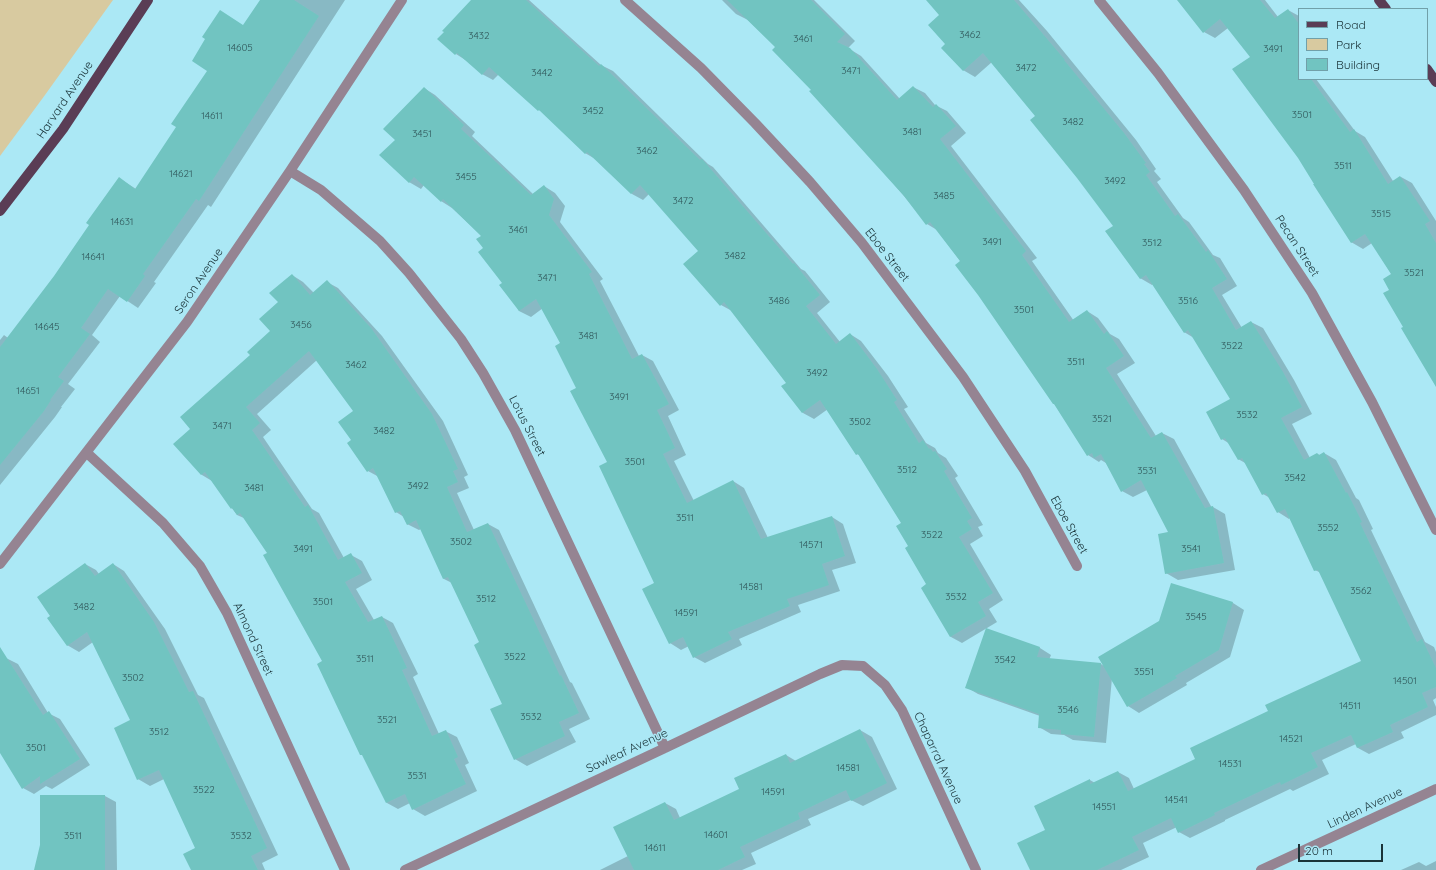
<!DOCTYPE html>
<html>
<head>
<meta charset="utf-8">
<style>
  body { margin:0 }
  #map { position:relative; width:1436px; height:870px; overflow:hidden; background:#abe8f5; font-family:Quicksand,sans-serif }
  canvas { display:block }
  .legend { position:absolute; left:1298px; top:8px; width:130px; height:72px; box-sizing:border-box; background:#abe8f5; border:1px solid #71a0a9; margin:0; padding:5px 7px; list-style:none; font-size:12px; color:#1a3338 }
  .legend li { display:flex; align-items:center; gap:8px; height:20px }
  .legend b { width:20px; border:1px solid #71a0a9 }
  .scale { position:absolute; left:1298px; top:844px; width:85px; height:18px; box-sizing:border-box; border:2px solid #1a3338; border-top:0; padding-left:5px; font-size:12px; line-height:14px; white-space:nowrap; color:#1a3338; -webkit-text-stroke:3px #abe8f5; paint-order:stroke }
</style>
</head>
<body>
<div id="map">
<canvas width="1436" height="870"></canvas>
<ul class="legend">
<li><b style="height:5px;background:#5a3d55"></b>Road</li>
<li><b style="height:11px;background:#d8caa0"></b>Park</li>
<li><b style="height:11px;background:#71c4c1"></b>Building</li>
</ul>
<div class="scale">20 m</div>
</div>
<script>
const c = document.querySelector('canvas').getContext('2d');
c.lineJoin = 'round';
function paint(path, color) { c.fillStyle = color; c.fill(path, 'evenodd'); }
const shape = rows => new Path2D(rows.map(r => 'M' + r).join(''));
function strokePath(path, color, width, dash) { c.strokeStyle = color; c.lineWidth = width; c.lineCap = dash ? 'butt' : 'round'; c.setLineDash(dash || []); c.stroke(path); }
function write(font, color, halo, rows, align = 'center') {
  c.font = font + ' Quicksand,sans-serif'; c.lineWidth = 3; c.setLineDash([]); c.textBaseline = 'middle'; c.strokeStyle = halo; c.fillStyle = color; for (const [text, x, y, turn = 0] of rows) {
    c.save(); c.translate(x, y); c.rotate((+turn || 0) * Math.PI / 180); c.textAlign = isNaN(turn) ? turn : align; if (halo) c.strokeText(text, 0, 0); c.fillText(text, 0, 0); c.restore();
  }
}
const green = shape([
  [0,0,113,0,45,95,0,156]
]);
const shadow = shape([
  [261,0,345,0,211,207,208,205,154,282,156,283,138,308,120,296,92,335,100,342,68,384,75,389,61,407,62,407,55,417,0,485,0,340,4,335,8,338,55,276,91,225,119,178,136,189],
  [472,0,529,0,601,65,613,71,708,164,713,167,801,269,805,271,830,302,817,313,840,342,850,334,861,341,888,376,908,407,904,409,926,443,935,448,938,453,946,458,958,476,955,478,983,525,978,527,983,536,970,544,1003,600,989,609,997,622,962,643,951,637,922,588,927,585,909,546,903,523,861,456,857,454,828,409,814,419,803,413,783,386,787,383,732,311,721,305,699,251,649,194,643,200,632,194,597,160,585,153,545,113,539,110,499,74,493,80,482,74,467,61,456,54],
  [722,0,814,0,855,41,848,48,861,56,900,99,913,87,925,93,935,105,947,111,966,133,951,146,1037,258,1032,261,1074,321,1087,311,1098,318,1110,334,1119,339,1135,363,1117,374,1156,436,1162,433,1174,439,1212,508,1213,507,1225,514,1235,570,1178,580,1166,573,1170,532,1147,490,1133,497,1122,491,1106,463,1101,460,1099,462,1088,455,961,262,937,230,927,224,904,196,776,47,748,20,736,14],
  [927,0,1019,0,1047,31,1136,140,1156,169,1154,171,1161,179,1157,182,1183,218,1189,222,1213,255,1220,258,1237,286,1222,295,1242,328,1251,322,1263,328,1294,380,1312,414,1292,424,1310,458,1317,454,1320,455,1324,453,1336,460,1356,498,1359,500,1373,529,1371,530,1425,642,1434,647,1436,652,1436,698,1433,700,1436,707,1436,715,1401,732,1404,738,1369,754,1358,748,1356,744,1322,760,1329,774,1293,791,1290,789,1225,820,1225,821,1190,838,1179,832,1177,827,1143,843,1149,857,1121,870,1031,870,1047,830,1035,806,1090,780,1095,783,1118,772,1129,778,1134,789,1197,759,1269,712,1363,662,1321,573,1315,570,1290,518,1289,519,1278,512,1270,498,1263,494,1247,464,1238,459,1230,444,1222,439,1232,399,1194,338,1184,332,1153,284,1152,285,1140,278,1114,226,1036,116,992,62,975,77,963,70,947,44,941,15],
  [1179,0,1265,0,1278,17,1288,10,1299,16,1299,79,1316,79,1355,131,1365,137,1393,181,1401,177,1412,183,1436,221,1436,385,1404,327,1390,290,1392,275,1372,243,1363,249,1351,242,1299,157,1251,57,1228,28,1215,38,1204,32],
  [424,88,435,95,475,132,472,136,533,194,544,186,555,193,565,206,560,222,603,279,600,281,639,356,642,355,653,361,679,410,668,416,686,455,674,461,694,501,733,481,744,488,768,538,832,517,843,524,856,563,832,570,840,591,798,605,801,612,739,639,742,645,705,663,694,657,689,646,681,650,670,643,655,584,609,462,577,388,562,344,543,308,531,317,519,311,484,248,482,236,452,208,441,201,424,185,421,189,409,182,396,140],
  [292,275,303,282,314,293,327,282,338,288,382,336,443,421,468,475,464,477,469,488,457,493,474,530,488,524,499,530,570,682,572,683,590,719,569,729,576,742,527,766,515,759,503,704,480,643,452,583,444,579,421,529,419,530,407,524,404,517,396,512,379,477,368,471,353,440,355,412,317,360,257,414,271,430,263,437,312,509,319,513,344,558,351,555,362,561,372,580,356,589,374,620,382,617,393,623,418,674,413,677,439,734,445,731,457,737,469,763,465,765,477,791,425,816,413,809,410,803,398,809,387,803,323,662,268,553,246,519,237,515,212,481,202,475,175,444,191,429,272,331,279,302],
  [85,564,96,570,99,574,113,564,124,571,165,629,198,695,204,698,278,855,262,863,265,870,192,870,196,848,164,779,150,786,138,779,132,721,93,642,79,652,67,645,52,616],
  [1172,584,1233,603,1244,610,1230,657,1186,683,1187,685,1139,713,1128,706,1112,678,1106,743,1073,740,1064,735,1051,734,1039,727,1040,716,978,694,966,687,987,629,1040,648,1051,655,1049,660,1101,664,1104,666,1160,622],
  [6,658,18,664,48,713,60,719,90,765,52,789,46,786,34,794,23,788,0,751,0,662],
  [860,730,872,737,897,789,863,806,851,800,808,819,811,825,751,853,756,864,742,870,600,870,628,856,665,803,676,809,680,818,741,789,786,755,796,761],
  [105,796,116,802,117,870,35,870],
  [1436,861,1436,870,1401,870,1419,862,1426,866]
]);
const building = shape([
  [260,0,294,0,319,16,199,201,196,199,143,274,145,276,127,302,108,289,81,328,90,334,58,377,64,381,50,400,51,400,44,411,0,465,0,347,54,276,89,225,86,223,119,177,135,189,176,127,171,124,207,71,192,61,205,39,202,37,220,10,243,25],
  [471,0,526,0,599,66,601,64,700,160,702,159,793,264,794,263,820,295,806,306,836,344,850,333,877,369,897,400,894,402,919,443,923,440,929,449,930,448,933,452,935,451,947,469,944,471,972,518,967,521,972,529,959,537,993,593,978,602,986,616,950,637,921,588,926,584,905,548,908,546,896,526,901,523,858,454,856,455,820,400,802,413,781,386,786,383,724,302,720,306,683,264,698,251,640,185,631,194,587,152,585,154,539,110,538,111,489,67,482,75,457,53,455,55,437,39,444,32,442,31],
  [727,0,811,0,845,34,837,42,850,48,897,100,913,86,933,107,936,104,956,126,940,139,1026,251,1022,255,1069,322,1087,310,1104,334,1107,331,1124,356,1106,368,1151,438,1162,432,1205,508,1213,506,1224,563,1165,574,1158,534,1168,532,1141,480,1121,492,1101,454,1094,458,1092,453,1087,456,1054,404,1053,404,978,295,955,265,960,261,930,222,926,225,904,196,809,91,811,90,772,50,775,47],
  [926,0,1014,0,1065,60,1064,60,1124,133,1146,163,1144,164,1150,172,1146,175,1175,216,1178,214,1206,252,1208,250,1227,279,1212,288,1236,330,1251,321,1283,372,1302,407,1281,418,1304,460,1317,453,1319,455,1324,452,1346,493,1347,492,1362,522,1360,523,1417,642,1422,639,1436,668,1436,687,1422,693,1428,707,1390,725,1393,732,1357,748,1351,735,1311,753,1318,767,1281,785,1280,782,1214,813,1215,815,1178,833,1171,818,1132,837,1139,850,1097,870,1030,870,1017,843,1045,830,1034,806,1090,779,1090,784,1118,771,1128,791,1195,759,1190,748,1268,711,1265,705,1361,661,1318,570,1314,571,1285,509,1277,513,1266,493,1262,495,1242,458,1238,460,1225,438,1221,440,1206,412,1230,399,1188,330,1184,333,1146,275,1140,279,1105,231,1113,226,1077,178,1030,120,1035,116,983,53,963,71,941,48,945,44,928,25,939,15],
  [1177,0,1260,0,1275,18,1288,9,1299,24,1299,79,1311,79,1350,132,1354,129,1388,184,1400,176,1430,221,1425,224,1436,243,1436,387,1401,328,1403,327,1383,293,1389,290,1383,279,1391,274,1365,234,1351,243,1313,184,1314,184,1298,158,1232,69,1250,57,1220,19,1203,33],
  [424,87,464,125,461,129,531,195,544,185,554,199,549,215,592,272,589,274,632,359,642,354,669,404,657,410,675,448,663,454,687,503,733,480,761,539,832,516,845,556,822,564,829,585,787,599,790,606,728,632,732,639,693,658,683,637,669,644,642,589,654,583,599,466,607,462,570,391,576,388,555,346,560,343,536,299,519,311,499,285,502,283,478,252,483,248,476,239,481,236,443,199,441,202,414,177,409,183,379,155,395,140,383,129],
  [292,274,310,295,327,280,371,328,432,414,458,469,453,471,458,482,447,487,467,532,488,523,560,676,561,675,579,713,559,722,565,736,514,760,490,709,502,704,474,645,479,642,448,577,443,579,416,520,407,525,400,511,395,513,373,468,367,472,347,443,351,440,338,422,353,411,309,351,246,407,260,423,252,430,305,507,308,505,338,560,351,553,362,573,345,582,368,622,382,616,407,668,402,670,432,736,446,730,458,757,454,759,466,784,412,810,405,794,386,803,362,755,360,755,317,664,322,661,263,555,267,553,240,513,237,515,232,508,231,509,205,472,201,475,173,444,190,429,180,417,250,355,247,352,270,331,259,319,278,302,269,293],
  [85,563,95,576,113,563,154,622,189,692,193,691,267,848,251,856,258,870,191,870,183,854,195,848,159,770,137,780,114,728,130,720,87,632,67,646,47,618,50,616,37,597],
  [1171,583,1233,602,1219,650,1175,676,1177,678,1127,707,1098,657,1159,621],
  [986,628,1040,647,1037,657,1101,663,1094,737,1061,734,1061,730,1038,728,1039,714,965,688],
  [0,647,43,715,49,711,80,759,40,784,40,776,22,789,0,753],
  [860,729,887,783,851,801,846,790,798,813,800,819,740,847,745,857,718,870,634,870,613,827,665,802,674,820,739,789,734,778,786,754,790,763],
  [40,795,105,795,105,870,34,870,40,845]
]);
const minor = shape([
  [625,0,701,68,755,123,810,182,862,243,963,377,1025,471,1077,566],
  [1099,0,1158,73,1244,190,1312,293,1372,402,1436,530],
  [290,171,321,190,380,241,409,273,461,339,483,373,515,430,665,748],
  [87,453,163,523,200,566,227,613,345,870],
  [0,564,187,322,290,171,402,0],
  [405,870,665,748,820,674,842,665,863,666,885,685,902,710,976,870],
  [1261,870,1436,789]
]);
const major = shape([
  [1379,0,1386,9],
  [1427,69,1436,82],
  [0,211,63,129,148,0]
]);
const numberNames = [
  ["3462",970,35],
  ["3432",479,36],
  ["3461",803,39],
  ["14605",240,48],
  ["3491",1273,49],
  ["3472",1026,68],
  ["3471",851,71],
  ["3442",542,73],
  ["3452",593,111],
  ["3501",1302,115],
  ["14611",212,116],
  ["3482",1073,122],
  ["3481",912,132],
  ["3451",422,134],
  ["3462",647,151],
  ["3511",1343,166],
  ["14621",181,174],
  ["3455",466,177],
  ["3492",1115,181],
  ["3485",944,196],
  ["3472",683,201],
  ["3515",1381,214],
  ["14631",122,222],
  ["3461",518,230],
  ["3491",992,242],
  ["3512",1152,243],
  ["3482",735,256],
  ["14641",93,257],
  ["3521",1414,273],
  ["3471",547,278],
  ["3486",779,301],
  ["3516",1188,301],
  ["3501",1024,310],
  ["3456",301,325],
  ["14645",47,327],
  ["3481",588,336],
  ["3522",1232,346],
  ["3511",1076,362],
  ["3462",356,365],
  ["3492",817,373],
  ["14651",28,391],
  ["3491",619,397],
  ["3532",1247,415],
  ["3521",1102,419],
  ["3502",860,422],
  ["3471",222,426],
  ["3482",384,431],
  ["3501",635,462],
  ["3512",907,470],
  ["3531",1147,471],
  ["3542",1295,478],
  ["3492",418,486],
  ["3481",254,488],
  ["3511",685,518],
  ["3552",1328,528],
  ["3522",932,535],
  ["3502",461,542],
  ["14571",811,545],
  ["3491",303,549],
  ["3541",1191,549],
  ["14581",751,587],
  ["3562",1361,591],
  ["3532",956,597],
  ["3512",486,599],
  ["3501",323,602],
  ["3482",84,607],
  ["14591",686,613],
  ["3545",1196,617],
  ["3522",515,657],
  ["3511",365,659],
  ["3542",1005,660],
  ["3551",1144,672],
  ["3502",133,678],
  ["14501",1405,681],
  ["14511",1350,706],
  ["3546",1068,710],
  ["3532",531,717],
  ["3521",387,720],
  ["3512",159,732],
  ["14521",1291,739],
  ["3501",36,748],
  ["14531",1230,764],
  ["14581",848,768],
  ["3531",417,776],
  ["3522",204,790],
  ["14591",773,792],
  ["14541",1176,800],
  ["14551",1104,807],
  ["14601",716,835],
  ["3511",73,836],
  ["3532",241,836],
  ["14611",655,848]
];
const streetNames = [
  ["Harvard Avenue",65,100,-56],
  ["Pecan Street",1297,246,57],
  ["Eboe Street",887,255,52],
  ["Seron Avenue",199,281,-56],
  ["Lotus Street",527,426,63],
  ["Eboe Street",1069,525,61],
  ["Almond Street",253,639,65],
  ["Sawleaf Avenue",627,751,-25],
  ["Chaparral Avenue",938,758,65],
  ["Linden Avenue",1365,808,-25]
];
paint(green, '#d8caa0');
paint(shadow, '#0003');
paint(building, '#71c4c1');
strokePath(minor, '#958492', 10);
strokePath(major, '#5a3d55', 10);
write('10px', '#30575a', null, numberNames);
write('12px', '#1a3338', '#abe8f5', streetNames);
</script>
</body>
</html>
